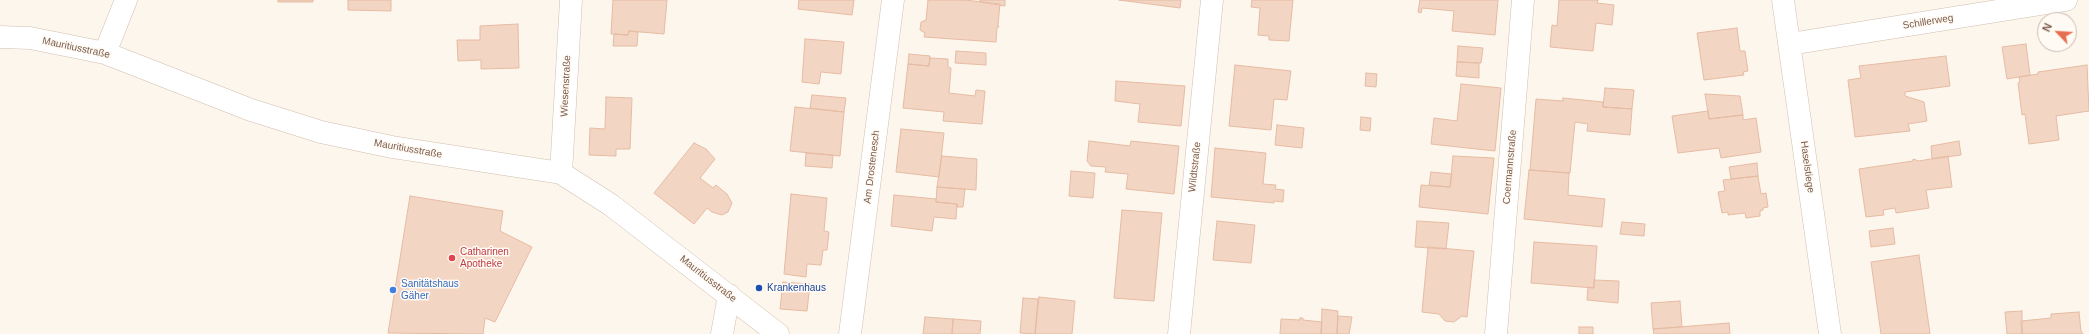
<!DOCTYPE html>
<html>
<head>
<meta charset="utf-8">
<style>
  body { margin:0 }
  #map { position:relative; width:2089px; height:334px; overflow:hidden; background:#fdf6ec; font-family:Arial,sans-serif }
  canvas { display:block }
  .north { position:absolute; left:2037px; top:12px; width:40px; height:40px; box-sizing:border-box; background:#fffaf3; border:1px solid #cabbb1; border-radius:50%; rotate:295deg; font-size:11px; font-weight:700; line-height:16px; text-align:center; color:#7a5c4d }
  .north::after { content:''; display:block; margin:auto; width:14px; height:18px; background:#e76f51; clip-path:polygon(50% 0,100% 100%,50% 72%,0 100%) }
</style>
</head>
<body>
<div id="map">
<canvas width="2089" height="334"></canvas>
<div class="north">N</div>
</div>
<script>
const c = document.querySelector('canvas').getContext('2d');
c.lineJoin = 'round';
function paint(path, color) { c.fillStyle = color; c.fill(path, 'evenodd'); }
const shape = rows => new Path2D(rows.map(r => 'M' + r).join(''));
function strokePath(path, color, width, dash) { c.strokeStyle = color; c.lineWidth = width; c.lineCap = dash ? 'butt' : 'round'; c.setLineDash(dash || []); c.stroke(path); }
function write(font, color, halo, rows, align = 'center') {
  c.font = font + ' Arial,sans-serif'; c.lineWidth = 3; c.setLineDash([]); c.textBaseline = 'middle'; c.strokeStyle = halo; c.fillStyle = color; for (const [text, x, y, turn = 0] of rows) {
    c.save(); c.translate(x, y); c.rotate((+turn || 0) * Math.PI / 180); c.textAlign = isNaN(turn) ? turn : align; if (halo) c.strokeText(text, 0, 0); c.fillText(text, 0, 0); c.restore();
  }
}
const building = shape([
  [278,0,313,0,313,2,278,2,278,0],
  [348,0,391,0,391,11,348,10,348,0],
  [613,0,667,0,664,34,629,31,628,35,611,34,613,0],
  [799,0,854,0,852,15,798,9,799,0],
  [928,0,965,0,1000,4,998,25,999,27,997,27,996,42,924,37,925,33,920,30,921,22,926,20,928,0],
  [980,0,1005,0,1005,6,980,2,980,0],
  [1119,0,1181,0,1180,8,1119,0],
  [1252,0,1293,0,1289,41,1269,40,1269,36,1258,35,1260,8,1251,7,1252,0],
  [1420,0,1498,0,1495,35,1452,31,1454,11,1422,8,1421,13,1418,12,1420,0],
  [1559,0,1598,0,1597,3,1614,5,1612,25,1596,23,1593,51,1550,47,1552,25,1557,26,1559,0],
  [518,24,519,68,481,69,481,60,458,61,457,40,480,40,480,26,518,24],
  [1737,28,1740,51,1745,51,1748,71,1743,72,1744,75,1704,80,1697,33,1737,28],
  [629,31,638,32,637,46,613,46,614,34,628,35,629,31],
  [805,39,844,42,841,74,821,72,819,84,802,82,805,39],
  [2026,44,2030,75,2007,79,2002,47,2026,44],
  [1458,46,1483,48,1481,63,1457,62,1458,46],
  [956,51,986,53,986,65,955,63,956,51],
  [909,54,930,56,929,66,908,64,909,54],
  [1946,56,1950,86,1905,92,1905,96,1924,102,1927,121,1908,124,1910,131,1855,137,1848,80,1861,78,1859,66,1946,56],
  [930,58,948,59,948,67,951,68,949,93,975,96,976,90,985,91,982,124,943,121,944,112,903,108,908,64,929,66,930,58],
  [1457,62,1479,63,1479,78,1456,76,1457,62],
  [1235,65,1291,71,1287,100,1274,99,1271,130,1229,126,1235,65],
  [2087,65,2089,111,2056,116,2059,140,2029,144,2025,114,2022,115,2018,83,2020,82,2019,77,2038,74,2038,72,2087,65],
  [1366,73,1377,74,1376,87,1365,86,1366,73],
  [1116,81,1185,86,1181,126,1138,122,1140,104,1115,101,1116,81],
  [1461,84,1501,88,1495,151,1431,144,1434,118,1457,121,1461,84],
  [1605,88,1634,90,1632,109,1603,107,1605,88],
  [1705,94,1740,96,1743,115,1709,119,1705,94],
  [812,95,846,98,844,112,810,108,812,95],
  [606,97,632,98,630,149,616,149,616,156,589,155,590,128,605,129,606,97],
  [1563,98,1603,102,1603,107,1632,109,1630,135,1587,131,1588,124,1575,122,1570,173,1530,170,1536,99,1563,101,1563,98],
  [795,107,844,112,840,156,790,151,795,107],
  [1708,111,1709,119,1743,115,1743,120,1756,118,1761,152,1721,158,1719,148,1678,153,1672,116,1708,111],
  [1361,117,1371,118,1370,131,1360,130,1361,117],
  [1277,125,1304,128,1302,148,1275,145,1277,125],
  [901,129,944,133,939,177,896,172,901,129],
  [1089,141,1130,146,1131,141,1179,146,1174,194,1126,189,1128,174,1105,172,1106,167,1091,166,1087,161,1089,141],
  [1959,141,1961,155,1932,159,1931,146,1959,141],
  [694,143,706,149,715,159,700,178,713,188,716,185,727,194,732,203,728,212,722,215,712,212,707,208,694,224,654,193,694,143],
  [1215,148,1266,153,1263,184,1276,185,1275,189,1284,190,1283,202,1274,201,1274,203,1211,197,1215,148],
  [806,153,833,155,832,168,805,166,806,153],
  [942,156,977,159,976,190,937,187,942,156],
  [1453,156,1494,158,1488,214,1419,207,1421,185,1450,187,1453,156],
  [1948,156,1952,187,1926,190,1929,208,1896,213,1895,208,1883,210,1884,215,1866,217,1859,169,1913,161,1913,159,1919,161,1948,156],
  [1757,163,1758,176,1731,179,1729,167,1757,163],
  [1529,170,1569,173,1568,195,1605,199,1602,227,1524,219,1529,170],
  [1071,171,1095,173,1093,198,1069,196,1071,171],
  [1431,172,1452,174,1450,187,1429,185,1431,172],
  [1758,176,1761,194,1766,193,1768,207,1763,208,1763,210,1760,211,1760,216,1746,218,1745,213,1728,215,1728,212,1722,213,1718,192,1725,191,1723,180,1758,176],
  [937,187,965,189,963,207,957,207,957,204,936,202,937,187],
  [791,194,827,198,824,231,829,232,827,250,823,250,821,265,807,264,806,277,784,274,791,194],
  [894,195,936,199,936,202,957,204,956,219,934,217,932,231,891,226,894,195],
  [410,196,503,211,500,231,532,247,495,322,485,318,483,334,388,333,410,196],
  [1122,210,1162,213,1154,301,1114,298,1122,210],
  [1217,221,1255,225,1251,263,1213,260,1217,221],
  [1417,221,1449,223,1446,249,1415,247,1417,221],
  [1622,222,1645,224,1644,236,1620,234,1622,222],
  [1893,228,1895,244,1871,247,1869,231,1893,228],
  [1534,242,1597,246,1594,288,1531,283,1534,242],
  [1428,247,1474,251,1467,317,1462,316,1454,322,1445,321,1439,314,1422,312,1428,247],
  [1919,255,1930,334,1881,334,1871,262,1919,255],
  [1594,280,1619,281,1618,303,1587,300,1588,287,1594,288,1594,280],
  [783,282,810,284,807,311,780,309,783,282],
  [1039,297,1075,301,1072,334,1035,334,1039,297],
  [1023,298,1038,299,1035,334,1020,333,1023,298],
  [1680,301,1682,327,1653,329,1651,303,1680,301],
  [1322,309,1338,311,1337,334,1321,334,1322,309],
  [2022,311,2022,334,2007,334,2005,312,2022,311],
  [2079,312,2081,331,2083,334,2022,334,2021,321,2051,318,2051,314,2079,312],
  [1338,316,1352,317,1349,334,1337,334,1338,316],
  [925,317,953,319,952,334,923,334,925,317],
  [1300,318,1303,318,1303,320,1322,322,1321,334,1280,334,1281,319,1300,320,1300,318],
  [953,319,981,321,980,334,952,334,953,319],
  [1729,323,1730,334,1654,334,1653,329,1729,323],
  [1579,327,1593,327,1593,334,1579,334,1579,327]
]);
const minor = shape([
  [1783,0,1830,334],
  [0,37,30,38,105,53,251,110,321,132,392,147,561,173,611,205,778,334],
  [1790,44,2066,0],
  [105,53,126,0],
  [561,173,571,0],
  [722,334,729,295],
  [850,334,893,0],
  [1179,334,1212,0],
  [1496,334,1523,0]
]);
const markers = [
  [452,258,4,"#e0444e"],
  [759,288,4,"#1a4fb4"],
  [393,290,4,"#3f7fe0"]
];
const streetNames = [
  ["Schillerweg",1928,22,-9],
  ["Mauritiusstraße",76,48,12],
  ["Wiesenstraße",566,86,-87],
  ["Mauritiusstraße",408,149,10],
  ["Am Drostenesch",872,167,-83],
  ["Wildtstraße",1195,167,-84],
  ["Coermannstraße",1510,167,-85],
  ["Haselstiege",1807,167,82],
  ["Mauritiusstraße",708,279,38]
];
const healthNames = [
  ["Catharinen",460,252],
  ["Apotheke",460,264]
];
const shopNames = [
  ["Sanitätshaus",401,284],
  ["Gäher",401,296]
];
const transitNames = [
  ["Krankenhaus",767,288]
];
paint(building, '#f3d5c3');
strokePath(building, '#e6bba3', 1);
strokePath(minor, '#d1beb0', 23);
strokePath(minor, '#fff', 22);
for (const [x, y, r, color] of markers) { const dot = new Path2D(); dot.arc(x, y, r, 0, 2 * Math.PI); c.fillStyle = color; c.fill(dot); strokePath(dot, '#fffaf3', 1.5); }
write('10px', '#7a5c4d', '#fffaf3', streetNames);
write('10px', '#be3a42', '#fffaf3', healthNames, 'left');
write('10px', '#366cbe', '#fffaf3', shopNames, 'left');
write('10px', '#164399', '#fffaf3', transitNames, 'left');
</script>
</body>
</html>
